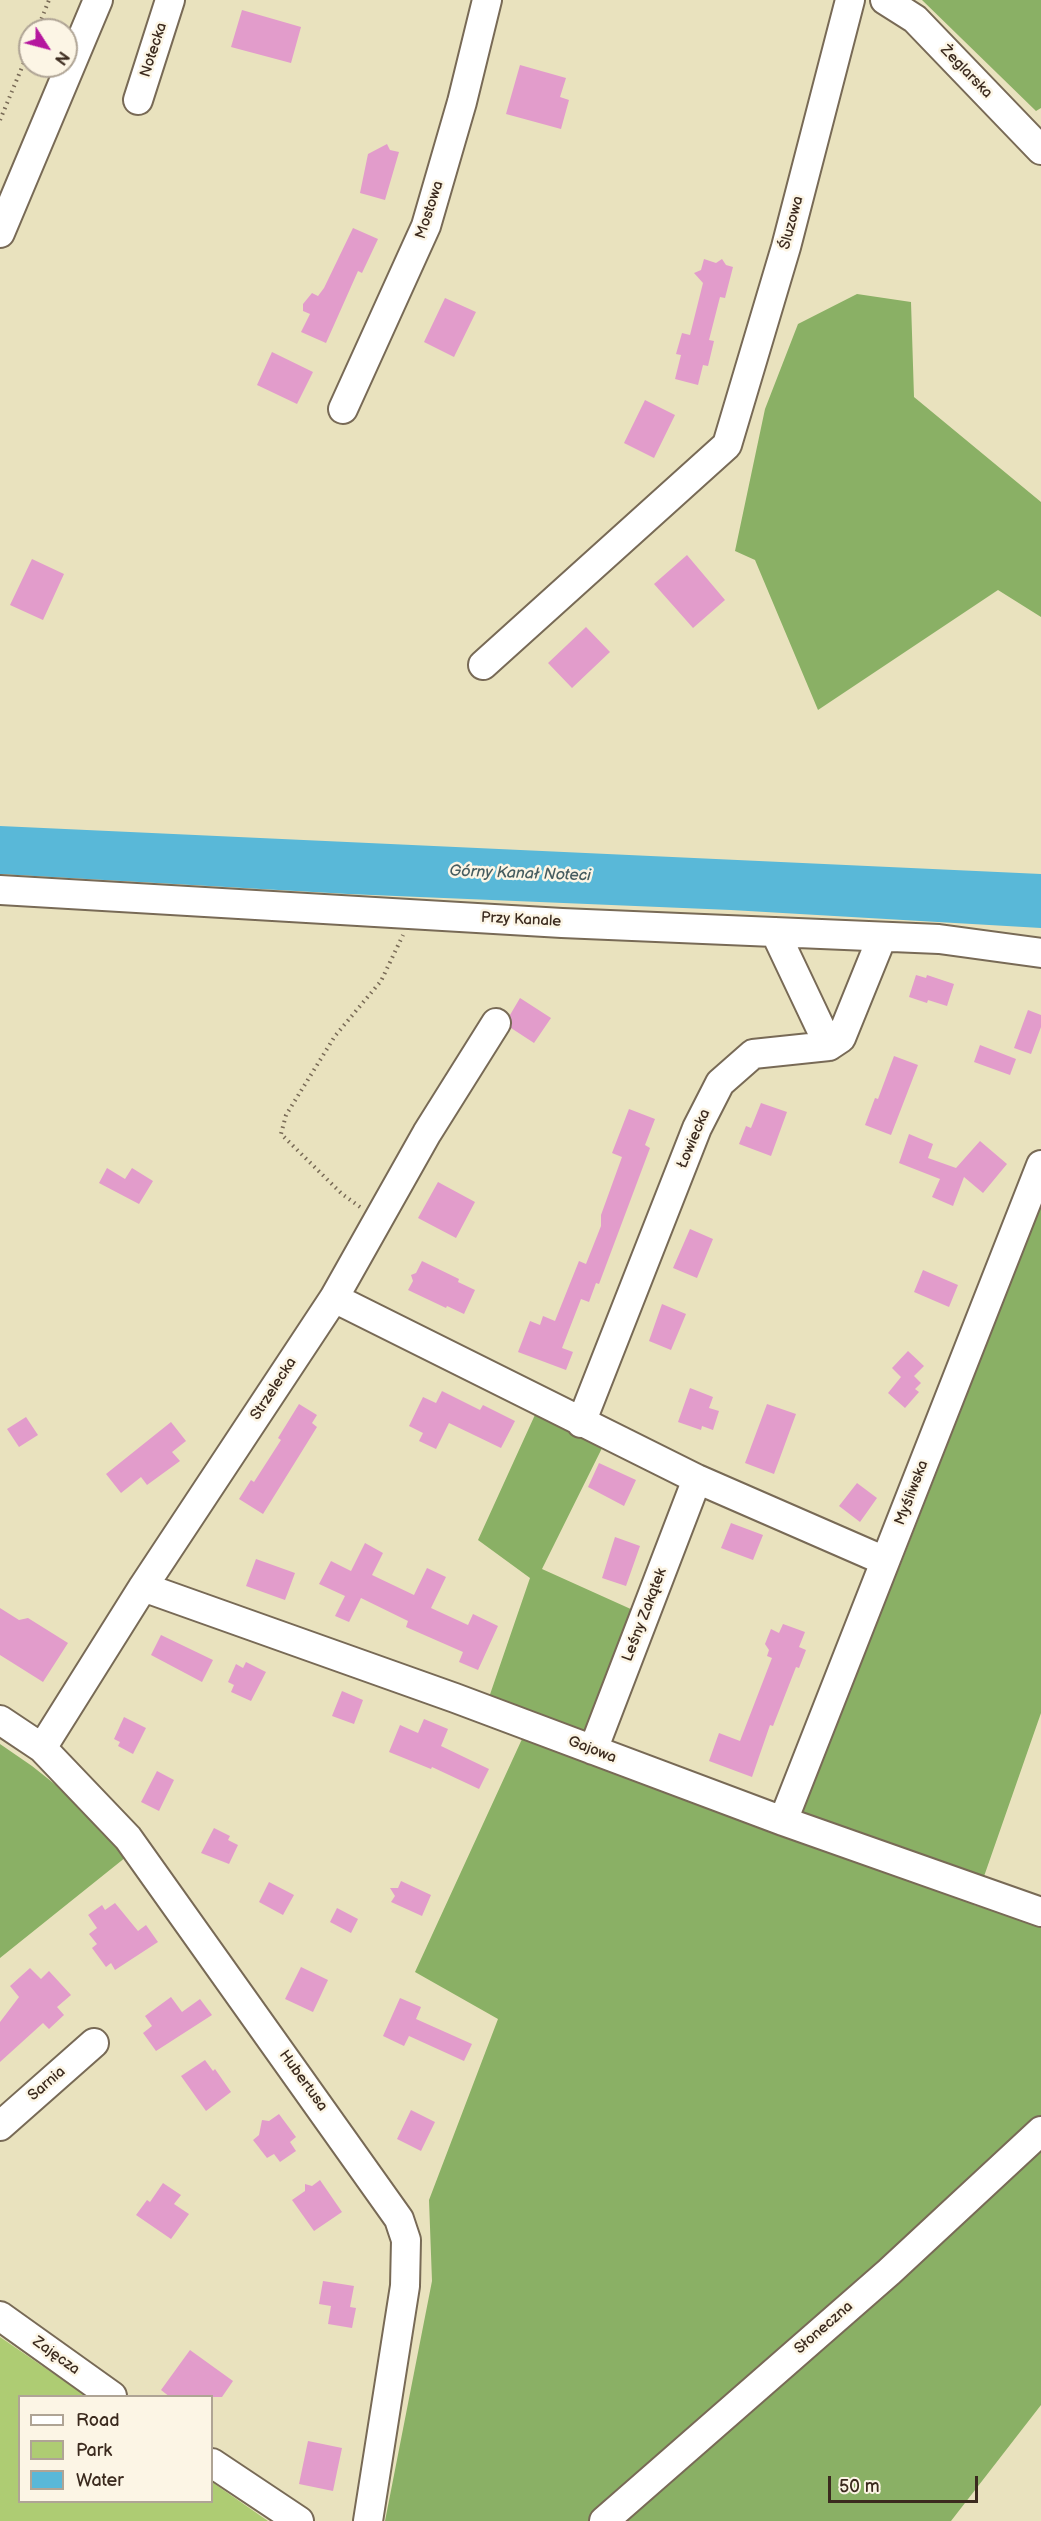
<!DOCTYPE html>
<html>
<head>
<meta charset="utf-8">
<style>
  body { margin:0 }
  #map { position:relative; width:1041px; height:2521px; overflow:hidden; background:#e9e2be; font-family:"Balsamiq Sans",sans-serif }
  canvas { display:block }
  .legend { position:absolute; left:18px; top:2395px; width:195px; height:108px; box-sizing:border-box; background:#fcf5e5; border:2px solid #afa495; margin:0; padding:8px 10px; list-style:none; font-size:18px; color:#3b2a1e }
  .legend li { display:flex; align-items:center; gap:12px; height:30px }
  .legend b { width:30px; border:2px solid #afa495 }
  .north { position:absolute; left:18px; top:18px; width:60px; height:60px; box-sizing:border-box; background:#fcf5e5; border:2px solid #afa495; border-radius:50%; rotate:126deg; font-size:16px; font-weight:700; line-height:24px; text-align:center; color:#3b2a1e }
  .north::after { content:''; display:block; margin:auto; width:21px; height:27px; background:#b5179e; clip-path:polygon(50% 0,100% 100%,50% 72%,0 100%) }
  .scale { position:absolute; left:828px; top:2476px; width:150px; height:27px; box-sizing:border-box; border:3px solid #3b2a1e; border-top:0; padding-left:8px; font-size:18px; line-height:21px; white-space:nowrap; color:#3b2a1e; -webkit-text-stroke:4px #fcf5e5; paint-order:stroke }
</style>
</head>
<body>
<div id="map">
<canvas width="1041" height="2521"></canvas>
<ul class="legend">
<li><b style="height:8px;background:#fff"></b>Road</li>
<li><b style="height:16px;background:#aecc73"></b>Park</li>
<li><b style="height:16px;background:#59b8d8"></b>Water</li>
</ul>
<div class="north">N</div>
<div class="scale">50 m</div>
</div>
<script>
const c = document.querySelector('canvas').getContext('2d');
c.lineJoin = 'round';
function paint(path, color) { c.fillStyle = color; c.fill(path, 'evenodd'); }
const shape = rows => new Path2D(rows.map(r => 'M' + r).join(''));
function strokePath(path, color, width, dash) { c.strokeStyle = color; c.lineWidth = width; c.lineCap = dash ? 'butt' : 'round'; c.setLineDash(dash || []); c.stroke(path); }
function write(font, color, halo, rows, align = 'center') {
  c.font = font + ' "Balsamiq Sans",sans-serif'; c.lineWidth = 5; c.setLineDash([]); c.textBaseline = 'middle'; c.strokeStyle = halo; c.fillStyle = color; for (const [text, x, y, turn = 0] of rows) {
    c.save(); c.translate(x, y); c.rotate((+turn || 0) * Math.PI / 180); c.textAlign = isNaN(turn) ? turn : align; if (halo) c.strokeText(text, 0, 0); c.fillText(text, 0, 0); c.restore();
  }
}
const green = shape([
  [0,2337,86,2396,20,2396,20,2502,212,2502,212,2482,268,2521,0,2521]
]);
const forest = shape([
  [922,0,1041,0,1041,108,1036,111],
  [857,294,911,302,914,397,1041,502,1041,617,998,590,818,710,755,560,735,551,765,409,798,324],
  [1041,1206,1041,1713,974,1905,1041,1926,1041,2405,951,2521,385,2521,432,2281,429,2200,498,2019,415,1972,528,1726,485,1709,530,1578,478,1540,539,1406,608,1436,542,1569,644,1615,593,1750,785,1829,839,1681,900,1566],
  [0,1744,32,1766,136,1849,0,1958]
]);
const water = shape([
  [0,826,1041,874,1041,928,731,910,348,894,0,874]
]);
const building = shape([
  [242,10,301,27,291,63,231,47],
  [520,65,566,78,560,97,569,100,561,129,506,114],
  [387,144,390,150,399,152,385,200,360,193,368,154],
  [353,228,378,239,362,273,358,271,326,343,301,332,310,314,303,311,303,304,312,293,318,296,324,288],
  [704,259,716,263,722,259,726,265,733,267,725,298,720,297,709,340,714,341,708,366,703,365,698,385,675,379,681,355,676,354,682,333,690,335,703,283,694,273,701,270],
  [445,298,476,312,454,357,424,342],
  [272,352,313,372,297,404,257,385],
  [645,400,675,415,654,458,624,443],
  [687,555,725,600,693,628,654,584],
  [32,559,64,574,43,620,10,605],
  [586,627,610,652,572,688,548,663],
  [916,975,926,978,927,975,954,984,947,1006,928,1000,927,1003,909,997],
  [520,998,551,1018,534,1043,511,1028,510,1015],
  [1028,1010,1041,1015,1041,1027,1031,1054,1014,1048],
  [980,1045,1016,1059,1010,1075,974,1062],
  [894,1056,918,1065,891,1135,865,1125,875,1098,878,1099],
  [761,1103,787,1112,771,1156,739,1144,746,1126,751,1128],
  [629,1109,655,1119,645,1145,650,1148,599,1284,596,1283,589,1302,581,1299,562,1348,573,1352,566,1370,518,1352,530,1321,540,1325,543,1316,555,1321,579,1261,586,1264,601,1226,601,1215,622,1157,612,1153],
  [909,1134,933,1144,928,1158,956,1168,980,1141,1007,1164,983,1193,964,1177,953,1206,932,1197,940,1179,899,1163],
  [107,1168,125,1179,132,1168,153,1181,139,1204,99,1183],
  [438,1182,475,1202,456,1238,418,1218],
  [690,1229,713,1239,697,1278,673,1268],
  [422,1261,459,1279,458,1282,475,1290,464,1314,447,1306,446,1308,408,1290,413,1281,411,1275,416,1273],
  [923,1270,958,1285,949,1307,914,1292],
  [662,1304,686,1314,671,1350,649,1341],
  [908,1351,924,1366,914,1376,921,1383,915,1389,919,1392,905,1408,888,1393,901,1377,892,1368],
  [690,1388,713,1397,709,1408,719,1411,713,1430,702,1426,701,1430,678,1422],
  [442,1391,480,1410,483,1405,515,1421,501,1448,449,1423,436,1449,419,1441,423,1433,409,1426,423,1397,436,1403],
  [299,1404,317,1415,312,1423,317,1427,263,1514,239,1499,251,1480,254,1482,281,1440,278,1438],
  [767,1404,796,1414,774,1474,745,1463],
  [26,1417,38,1435,19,1447,7,1429],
  [171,1422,186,1441,172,1452,180,1461,147,1485,141,1477,121,1493,106,1474],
  [599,1463,636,1480,624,1506,588,1487],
  [857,1483,877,1498,860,1522,839,1506],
  [731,1523,763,1535,753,1560,721,1548],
  [615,1537,640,1546,626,1586,602,1578],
  [365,1543,383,1553,372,1575,414,1595,427,1568,446,1577,431,1608,468,1625,473,1614,498,1626,478,1670,459,1662,463,1652,406,1627,408,1621,361,1598,349,1622,335,1616,345,1596,319,1584,331,1561,351,1571],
  [256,1559,295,1573,285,1600,246,1586],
  [0,1608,19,1620,28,1618,68,1643,43,1682,0,1655],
  [783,1624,805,1632,799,1647,806,1650,799,1668,796,1667,773,1726,770,1725,752,1777,709,1761,719,1733,740,1741,772,1658,767,1656,769,1650,765,1644,771,1629,779,1633],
  [161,1635,213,1660,202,1682,151,1655],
  [246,1662,266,1672,251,1701,231,1692,234,1685,228,1682,236,1664,243,1668],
  [342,1691,363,1700,354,1724,332,1716],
  [124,1717,146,1728,133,1754,118,1746,120,1742,114,1739],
  [424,1719,448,1729,441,1746,489,1769,479,1789,432,1767,431,1769,389,1752,400,1725,418,1733],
  [157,1771,174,1780,159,1811,141,1802],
  [214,1828,230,1836,228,1840,238,1845,229,1864,201,1853],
  [401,1881,431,1895,422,1916,391,1902,395,1896,390,1888,398,1888],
  [269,1882,294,1895,283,1915,259,1902],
  [115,1903,138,1931,146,1925,158,1942,115,1970,111,1963,106,1967,92,1948,97,1944,89,1934,97,1928,88,1915,102,1905,105,1910],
  [337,1908,358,1919,351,1933,330,1922],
  [301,1967,328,1980,313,2012,285,1999],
  [30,1968,41,1979,49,1971,71,1995,57,2007,64,2015,49,2029,43,2023,0,2062,0,2022,19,1997,10,1986],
  [171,1997,182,2012,200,1999,212,2015,156,2051,143,2033,152,2026,145,2016],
  [400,1998,421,2007,416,2019,472,2044,464,2061,409,2036,404,2046,383,2036],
  [205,2060,213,2071,215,2069,231,2092,206,2111,181,2076],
  [411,2110,435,2122,421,2151,397,2139],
  [279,2114,296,2137,290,2142,296,2151,280,2162,274,2154,267,2158,253,2140,259,2135,262,2120,269,2121],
  [320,2180,342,2212,314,2231,292,2200,305,2191,305,2184,312,2186],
  [163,2183,181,2195,174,2204,189,2214,171,2239,136,2215,147,2200,150,2202],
  [323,2281,354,2286,350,2307,356,2308,352,2328,328,2324,331,2306,319,2304],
  [190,2350,233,2381,222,2397,170,2397,161,2390],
  [308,2441,342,2448,333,2491,299,2484]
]);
const path = shape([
  [37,30,49,0],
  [0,120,30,48],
  [360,1207,342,1194,281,1134,286,1115,335,1036,381,981,403,935]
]);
const minor = shape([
  [885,0,915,19,1041,150],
  [138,100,170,0],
  [0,233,98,0],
  [343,409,426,226,462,102,487,0],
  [483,665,727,445,786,247,850,0],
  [0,890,562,923,939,939,1041,953],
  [775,932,829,1046],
  [334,1298,697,1479,885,1561],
  [581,1423,697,1128,720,1083,753,1054,829,1046,841,1038,882,937],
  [143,1587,455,1698,783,1821,1041,1912],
  [0,1720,42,1748,128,1838,399,2219,406,2240,405,2286,368,2521],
  [42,1748,143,1587,334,1298,427,1133,496,1023],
  [593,1750,697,1479],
  [783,1821,1041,1165],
  [0,2126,94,2043],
  [0,2316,112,2396],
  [212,2463,299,2521],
  [604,2521,889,2272,1041,2131]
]);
const streetNames = [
  ["Notecka",154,50,-72],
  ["Żeglarska",966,72,46],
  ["Mostowa",430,210,-72],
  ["Śluzowa",792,223,-75],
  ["Przy Kanale",521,920,3],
  ["Łowiecka",694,1139,-67],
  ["Strzelecka",274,1389,-57],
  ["Myśliwska",912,1493,-69],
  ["Leśny Zakątek",645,1615,-69],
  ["Gajowa",592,1750,21],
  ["Hubertusa",303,2081,54],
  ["Sarnia",47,2084,-41],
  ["Słoneczna",824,2328,-41],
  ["Zajęcza",56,2356,36]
];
const waterNames = [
  ["Górny Kanał Noteci",520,874,2]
];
paint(green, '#aecc73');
paint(forest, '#8ab065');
paint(water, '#59b8d8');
paint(building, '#e29ccb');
strokePath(minor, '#786a56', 32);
strokePath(path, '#786a56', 4, [1.5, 4.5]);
strokePath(minor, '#fff', 28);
write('15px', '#3b2a1e', '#fcf5e5', streetNames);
write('italic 16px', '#465c5f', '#fcf5e5', waterNames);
</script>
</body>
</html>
